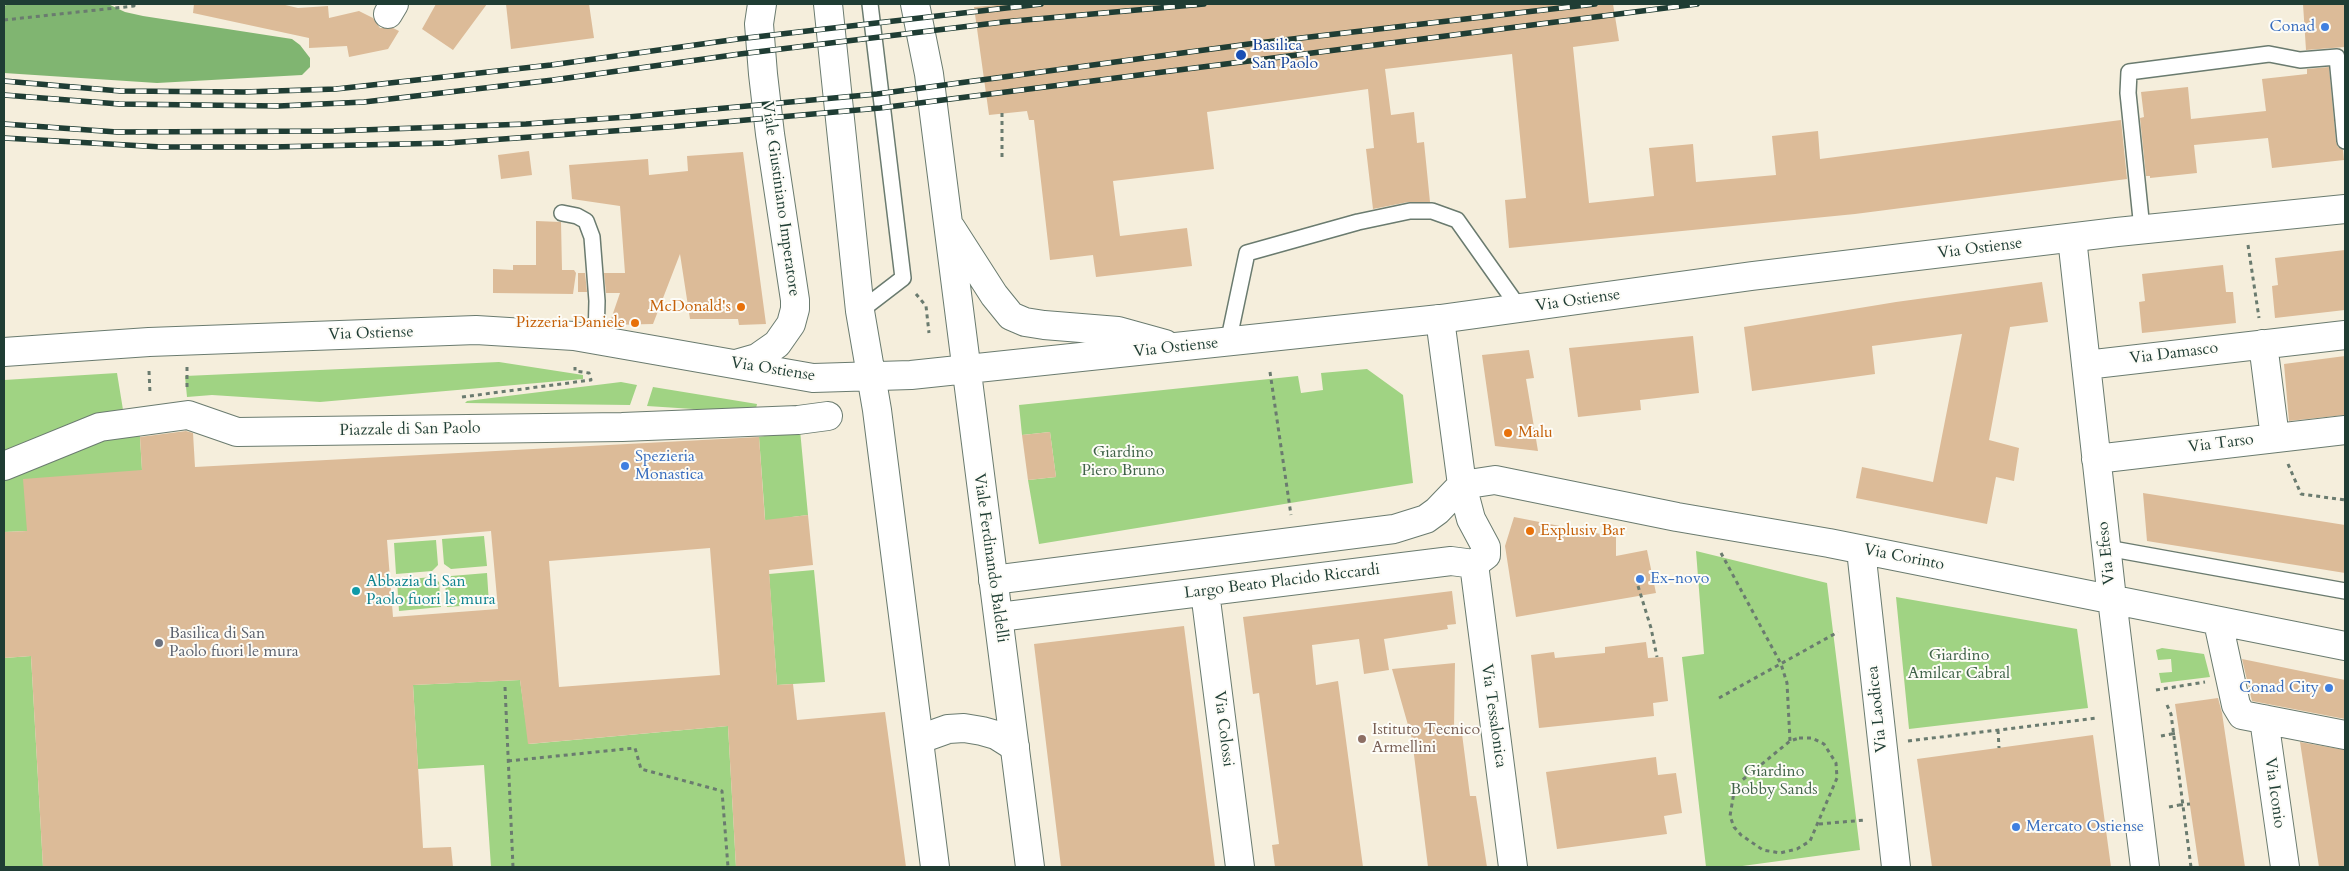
<!DOCTYPE html>
<html>
<head>
<meta charset="utf-8">
<style>
  body { margin:0 }
  #map { position:relative; width:2349px; height:871px; overflow:hidden; background:#f5eedc; font-family:Cardo,serif }
  canvas { display:block }
  .frame { position:absolute; inset:0; border:5px solid #1f3d34; pointer-events:none }
</style>
</head>
<body>
<div id="map">
<canvas width="2349" height="871"></canvas>
<div class="frame"></div>
</div>
<script>
const c = document.querySelector('canvas').getContext('2d');
c.lineJoin = 'round';
function paint(path, color) { c.fillStyle = color; c.fill(path, 'evenodd'); }
const shape = rows => new Path2D(rows.map(r => 'M' + r).join(''));
function strokePath(path, color, width, dash) { c.strokeStyle = color; c.lineWidth = width; c.lineCap = dash ? 'butt' : 'round'; c.setLineDash(dash || []); c.stroke(path); }
function write(font, color, halo, rows, align = 'center') {
  c.font = font + ' Cardo,serif'; c.lineWidth = 4; c.setLineDash([]); c.textBaseline = 'middle'; c.strokeStyle = halo; c.fillStyle = color; for (const [text, x, y, turn = 0] of rows) {
    c.save(); c.translate(x, y); c.rotate((+turn || 0) * Math.PI / 180); c.textAlign = isNaN(turn) ? turn : align; if (halo) c.strokeText(text, 0, 0); c.fillText(text, 0, 0); c.restore();
  }
}
const green = shape([
  [499,362,583,375,583,379,320,402,212,395,187,397,185,376],
  [1367,369,1403,395,1413,483,1039,544,1028,480,1056,477,1050,432,1022,435,1019,405,1298,376,1301,393,1323,390,1321,373],
  [117,373,125,422,139,422,142,470,27,531,4,532,4,380],
  [621,382,637,385,630,405,465,403,467,401],
  [653,387,757,404,755,413,647,406],
  [800,430,808,515,792,517,768,558,759,437],
  [484,536,487,566,451,569,444,564,442,539],
  [436,540,438,565,432,571,396,574,394,543],
  [1696,551,1827,583,1860,850,1735,867,1706,867,1682,657,1704,654],
  [814,570,825,682,777,685,769,574],
  [487,573,489,604,447,607,445,582,451,576],
  [433,577,439,582,441,607,399,611,397,580],
  [1896,597,2077,629,2088,708,1909,729],
  [2162,648,2204,654,2210,677,2161,683,2159,673,2172,672,2171,659,2158,660,2156,650],
  [31,656,43,867,4,867,4,658],
  [520,680,529,744,728,726,736,867,491,867,484,765,418,769,413,685]
]);
const forest = shape([
  [9,4,108,4,125,12,143,16,292,39,300,45,310,58,310,67,302,75,157,83,4,73,4,6]
]);
const building = shape([
  [194,4,281,4,298,8,328,6,329,18,359,11,373,18,380,28,393,28,399,31,388,49,349,57,347,46,309,48,309,38,193,13],
  [436,4,487,4,453,50,422,29],
  [506,4,589,4,594,38,511,49],
  [1009,4,1613,4,1619,41,1573,47,1589,203,1654,196,1649,148,1693,144,1696,182,1776,175,1772,136,1818,131,1820,159,2121,120,2127,179,1855,214,1509,248,1505,200,1526,198,1512,54,1385,69,1391,115,1414,112,1417,143,1424,142,1430,202,1408,202,1373,209,1366,149,1374,148,1368,89,1207,112,1214,169,1113,181,1120,236,1187,228,1192,266,1096,277,1093,255,1050,260,1034,120,1029,120,1027,111,989,115,974,7],
  [2303,4,2345,4,2345,47,2306,50],
  [2329,67,2336,142,2338,147,2343,150,2344,160,2272,168,2268,138,2194,145,2197,173,2150,178,2150,176,2146,176,2140,118,2144,117,2141,92,2188,87,2191,119,2266,111,2262,79,2307,74,2307,69],
  [529,151,532,175,501,179,498,155],
  [743,152,766,324,739,325,738,319,690,319,680,254,653,324,609,325,620,293,606,293,604,273,625,273,620,206,572,199,569,165,648,159,649,175,688,171,687,156],
  [536,221,561,222,562,270,574,270,576,273,573,294,493,293,493,269,513,270,513,265,536,265],
  [2345,250,2345,310,2275,318,2272,286,2278,285,2275,258],
  [2223,265,2226,292,2233,292,2236,323,2142,333,2139,302,2145,301,2142,274],
  [578,273,585,273,587,292,578,292],
  [2042,282,2048,322,2010,327,1989,440,2019,448,2014,481,1996,477,1987,524,1856,498,1862,467,1933,482,1962,334,1872,346,1875,374,1752,391,1744,327,1896,302],
  [1693,336,1699,393,1640,400,1641,410,1578,417,1569,348],
  [1529,350,1534,378,1526,379,1538,451,1495,446,1482,355],
  [2345,356,2345,415,2289,421,2284,364],
  [186,431,193,433,195,467,759,437,765,520,808,515,813,565,769,570,777,685,793,684,797,720,885,712,906,867,736,867,728,726,528,744,520,680,413,685,423,848,451,847,453,867,43,867,31,656,4,658,4,532,27,531,23,479,142,470,140,437],
  [491,531,498,609,393,617,387,540],
  [710,548,720,675,559,687,549,561],
  [1050,432,1056,477,1028,480,1022,435],
  [2143,493,2345,525,2345,573,2147,541],
  [1514,517,1616,537,1616,556,1647,550,1656,593,1516,617,1505,546],
  [1452,591,1456,624,1447,625,1448,629,1384,639,1389,670,1364,674,1359,639,1312,645,1316,685,1338,681,1363,867,1275,867,1272,845,1279,844,1259,693,1253,694,1243,617],
  [1184,626,1215,867,1061,867,1034,644],
  [1646,642,1648,658,1663,657,1668,701,1653,703,1654,716,1539,728,1531,655,1554,652,1555,658,1605,653,1605,647],
  [2242,659,2345,680,2345,719,2252,701],
  [1455,663,1454,727,1461,726,1470,796,1476,796,1487,867,1428,867,1412,739,1392,669],
  [2218,698,2222,713,2245,867,2199,867,2175,704],
  [2093,735,2111,867,1932,867,1917,759],
  [2300,742,2345,750,2345,867,2319,867],
  [1656,757,1658,775,1676,773,1682,813,1664,816,1667,834,1557,849,1546,772]
]);
const path = shape([
  [4,20,134,6,134,4],
  [1002,157,1002,113],
  [2248,245,2259,318],
  [916,294,926,306,929,333],
  [187,367,187,388],
  [149,371,150,393],
  [1270,372,1291,515],
  [462,397,591,380,589,373,575,371,575,367],
  [2288,464,2301,494,2345,500],
  [1721,553,1781,664,1787,683,1790,741],
  [1638,586,1651,628,1657,657],
  [505,687,513,867],
  [2156,690,2205,682],
  [1719,698,1838,632],
  [2167,705,2171,714,2191,867],
  [1998,730,1999,748],
  [2161,736,2171,734],
  [1799,738,1812,738,1824,744,1836,763,1837,778,1810,841,1797,849,1780,853,1763,850,1741,835,1734,827,1730,816,1735,786,1790,741,1799,738],
  [1908,741,2097,718],
  [508,761,635,748,641,769,722,791,728,867],
  [2169,807,2179,805],
  [1819,824,1865,820]
]);
const lane = shape([
  [562,213,577,216,586,221,592,237,597,301,596,340],
  [2142,229,2128,93,2129,72,2269,54,2300,60,2337,57,2345,141],
  [860,311,903,278,870,4],
  [1228,343,1247,253,1358,222,1410,211,1432,211,1457,220,1520,309],
  [2107,548,2345,591]
]);
const street = shape([
  [388,14,394,4],
  [2072,238,2112,599,2145,867],
  [2263,344,2275,438],
  [2086,365,2345,335],
  [2096,459,2345,430],
  [4,466,100,427,188,415,237,432,622,427,798,420,828,416],
  [1861,550,1896,867],
  [1474,564,1513,867],
  [993,580,1394,529,1426,519,1437,511,1462,485,1440,319],
  [1205,592,1240,867],
  [999,617,1451,561,1474,564,1486,555,1486,547,1471,519,1462,485,1495,480,1677,517,1829,543,2345,646],
  [2218,622,2236,705,2242,715,2345,735],
  [2264,719,2285,867],
  [920,739,948,729,964,728,982,731,996,735,1015,747]
]);
const secondary = shape([
  [828,4,860,311,877,410,935,867],
  [915,4,929,74,1030,867],
  [951,228,994,295,1011,316,1025,322,1044,325,1118,331,1165,344],
  [4,352,149,342,476,330,574,336,813,378,911,375,1440,319,1752,276,2117,232,2345,209],
  [736,364,757,358,777,344,791,324,795,309,795,300,770,134,763,74,759,24,762,4]
]);
const rail = shape([
  [4,81,120,91,244,92,336,89,551,65,738,39,1041,4],
  [4,95,119,104,279,106,364,102,553,80,740,54,1003,22,1204,4],
  [4,124,117,132,334,131,526,124,628,117,877,94,1249,44,1595,4],
  [4,138,162,147,272,147,448,143,668,127,880,108,1697,4]
]);
const pathBridge = shape([
  [2171,734,2179,733],
  [2179,805,2190,804]
]);
const markers = [
  [2325,27,5,"#3f7fe0"],
  [1241,55,6,"#1a4fb4"],
  [741,307,5,"#e8710a"],
  [635,323,5,"#e8710a"],
  [1508,433,5,"#e8710a"],
  [625,466,5,"#3f7fe0"],
  [1530,531,5,"#e8710a"],
  [1640,579,5,"#3f7fe0"],
  [356,591,5,"#0f9aa8"],
  [159,643,5,"#6b7280"],
  [2329,688,5,"#3f7fe0"],
  [1362,739,5,"#8d6e63"],
  [2016,827,5,"#3f7fe0"]
];
const shopNames = [
  ["Conad",2315,27,"right"],
  ["Spezieria",635,457],
  ["Monastica",635,475],
  ["Ex-novo",1650,579],
  ["Conad City",2319,688,"right"],
  ["Mercato Ostiense",2026,827]
];
const transitNames = [
  ["Basilica",1252,46],
  ["San Paolo",1252,64]
];
const streetNames = [
  ["Viale Giustiniano Imperatore",780,199,82],
  ["Via Ostiense",1980,249,-7],
  ["Via Ostiense",1578,301,-8],
  ["Via Ostiense",371,334,-2],
  ["Via Ostiense",1176,348,-6],
  ["Via Damasco",2174,354,-7],
  ["Via Ostiense",773,370,9],
  ["Piazzale di San Paolo",410,430,-1],
  ["Via Tarso",2221,444,-7],
  ["Via Efeso",2107,553,-96],
  ["Viale Ferdinando Baldelli",990,558,82],
  ["Via Corinto",1904,558,11],
  ["Largo Beato Placido Riccardi",1282,582,-7],
  ["Via Laodicea",1878,709,-96],
  ["Via Tessalonica",1493,716,82],
  ["Via Colossi",1223,729,83],
  ["Via Iconio",2274,793,82]
];
const foodNames = [
  ["McDonald's",731,307],
  ["Pizzeria Daniele",625,323],
  ["Malu",1518,433,"left"],
  ["Explusiv Bar",1540,531,"left"]
];
const parkNames = [
  ["Giardino",1123,453],
  ["Piero Bruno",1123,471],
  ["Giardino",1959,656],
  ["Amilcar Cabral",1959,674],
  ["Giardino",1774,772],
  ["Bobby Sands",1774,790]
];
const cultureNames = [
  ["Abbazia di San",366,582],
  ["Paolo fuori le mura",366,600]
];
const worshipNames = [
  ["Basilica di San",169,634],
  ["Paolo fuori le mura",169,652]
];
const educationNames = [
  ["Istituto Tecnico",1372,730],
  ["Armellini",1372,748]
];
paint(green, '#a0d383');
paint(forest, '#80b571');
paint(building, '#dcbb98');
strokePath(lane, '#6a7b6f', 18);
strokePath(street, '#6a7b6f', 30);
strokePath(secondary, '#6a7b6f', 30);
strokePath(path, '#6a7b6f', 3, [4, 4]);
strokePath(lane, '#fff', 15);
strokePath(street, '#fff', 28);
strokePath(secondary, '#fff', 28);
strokePath(rail, '#1f3d34', 5.5);
strokePath(rail, '#fdfcf7', 4, [11]);
strokePath(pathBridge, '#6a7b6f', 3, [4, 4]);
for (const [x, y, r, color] of markers) { const dot = new Path2D(); dot.arc(x, y, r, 0, 2 * Math.PI); c.fillStyle = color; c.fill(dot); strokePath(dot, '#fdfcf7', 2); }
write('16px', '#366cbe', '#fdfcf7', shopNames, 'left');
write('16px', '#164399', '#fdfcf7', transitNames, 'left');
write('16px', '#1f3d34', '#fdfcf7', streetNames);
write('16px', '#c56008', '#fdfcf7', foodNames, 'right');
write('16px', '#3f6248', '#fdfcf7', parkNames);
write('16px', '#0d838f', '#fdfcf7', cultureNames, 'left');
write('16px', '#5b616d', '#fdfcf7', worshipNames, 'left');
write('16px', '#785e54', '#fdfcf7', educationNames, 'left');
</script>
</body>
</html>
